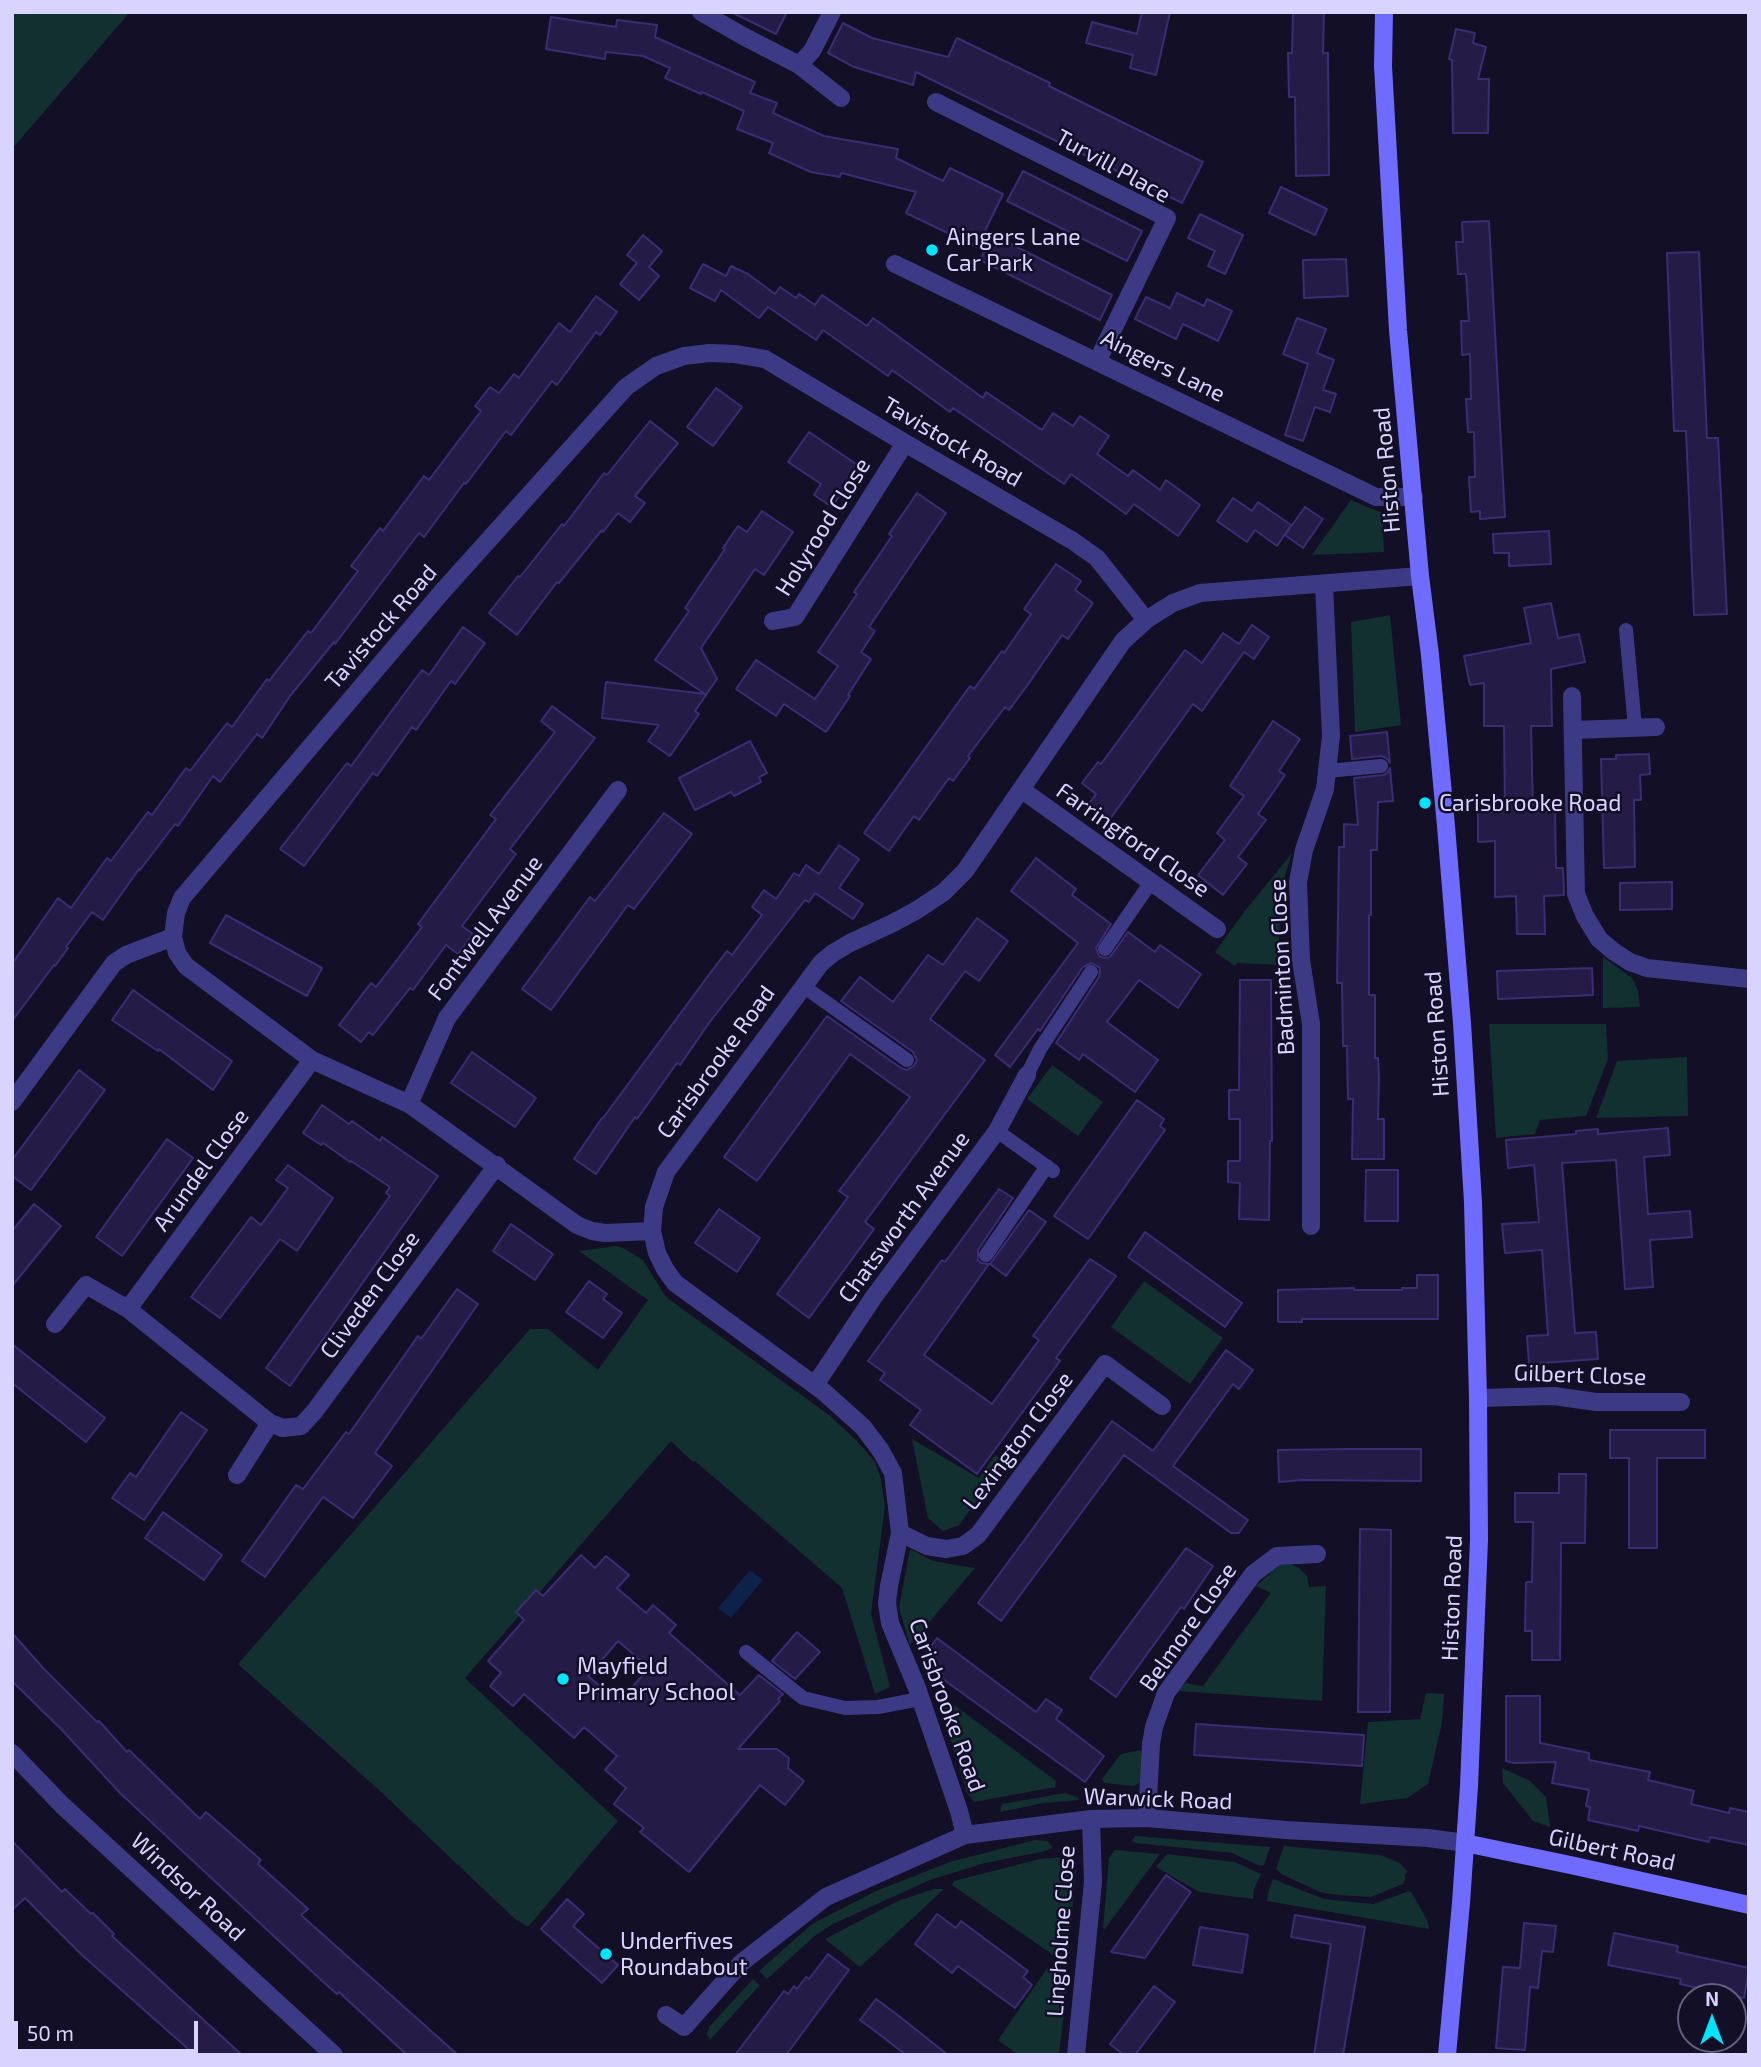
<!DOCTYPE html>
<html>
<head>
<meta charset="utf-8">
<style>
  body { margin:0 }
  #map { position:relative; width:1761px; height:2067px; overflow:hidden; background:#130f26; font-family:"Exo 2",sans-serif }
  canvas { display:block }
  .frame { position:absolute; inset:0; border:14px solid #d9d4ff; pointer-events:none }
  .north { position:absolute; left:1677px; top:1983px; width:70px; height:70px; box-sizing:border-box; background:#130f26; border:2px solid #625e7d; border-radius:50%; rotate:0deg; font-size:19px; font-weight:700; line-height:28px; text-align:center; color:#d9d4ff }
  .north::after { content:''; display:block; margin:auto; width:24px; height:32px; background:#00e5ff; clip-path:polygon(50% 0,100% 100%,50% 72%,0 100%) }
  .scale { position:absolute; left:14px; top:2021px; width:184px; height:32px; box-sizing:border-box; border:4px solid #d9d4ff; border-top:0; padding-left:9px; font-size:21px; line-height:24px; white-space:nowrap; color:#d9d4ff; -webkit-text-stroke:5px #130f26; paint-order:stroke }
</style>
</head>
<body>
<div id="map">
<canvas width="1761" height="2067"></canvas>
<div class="frame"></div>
<div class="north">N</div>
<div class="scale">50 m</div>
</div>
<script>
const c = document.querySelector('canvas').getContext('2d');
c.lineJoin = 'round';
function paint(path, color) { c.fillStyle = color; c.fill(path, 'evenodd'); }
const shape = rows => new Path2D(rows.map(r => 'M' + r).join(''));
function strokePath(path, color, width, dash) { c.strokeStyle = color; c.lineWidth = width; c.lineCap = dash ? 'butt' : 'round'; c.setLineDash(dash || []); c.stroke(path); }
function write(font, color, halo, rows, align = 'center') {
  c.font = font + ' "Exo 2",sans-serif'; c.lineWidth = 5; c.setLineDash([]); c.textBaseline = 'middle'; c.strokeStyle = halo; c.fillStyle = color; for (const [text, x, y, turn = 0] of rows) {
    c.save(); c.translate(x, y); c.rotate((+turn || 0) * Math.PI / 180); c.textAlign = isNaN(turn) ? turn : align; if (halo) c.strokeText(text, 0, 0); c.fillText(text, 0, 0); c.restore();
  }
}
const green = shape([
  [12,12,130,12,12,149],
  [1351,500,1382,513,1384,552,1312,555],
  [1390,615,1401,725,1355,732,1351,622],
  [1292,853,1281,889,1278,965,1237,963,1235,966,1215,952,1244,912],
  [1603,957,1632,978,1638,990,1640,1007,1603,1008],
  [1489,1024,1606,1024,1608,1059,1586,1116,1540,1120,1535,1134,1496,1138],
  [1687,1057,1688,1116,1596,1118,1617,1061],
  [1052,1065,1103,1102,1078,1136,1027,1099],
  [617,1246,625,1249,643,1260,666,1297,829,1415,858,1442,875,1462,881,1479,885,1506,871,1614,890,1687,875,1694,842,1588,695,1461,693,1462,671,1441,465,1678,618,1821,528,1927,515,1919,380,1791,238,1664,530,1329,548,1329,598,1370,648,1300,579,1251],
  [1144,1281,1223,1338,1190,1384,1111,1327],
  [912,1439,979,1478,995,1455,1006,1461,959,1525,943,1531,928,1518],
  [910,1549,933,1561,975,1568,910,1645,899,1608],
  [1290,1564,1299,1568,1307,1576,1309,1587,1326,1586,1322,1701,1178,1691,1185,1683,1203,1686,1271,1593,1256,1586,1280,1565],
  [1426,1693,1444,1694,1442,1723,1428,1784,1407,1798,1360,1804,1368,1722,1420,1719],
  [941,1695,1056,1781,1055,1787,974,1802,967,1793,940,1706],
  [1140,1750,1146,1766,1143,1781,1134,1786,1104,1783,1102,1779,1121,1754],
  [1502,1768,1530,1781,1546,1797,1550,1827,1533,1821,1503,1783],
  [1065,1793,1077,1797,1079,1800,1044,1803,1000,1812,1002,1804],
  [1135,1836,1270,1847,1264,1865,1258,1865,1232,1853,1136,1843,1132,1841],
  [1035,1840,1048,1841,1053,1848,1041,1852,985,1863,930,1880,833,1924,816,1935,767,1979,759,1971,812,1924,876,1891,950,1862],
  [1284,1846,1380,1855,1400,1863,1408,1872,1405,1874,1405,1880,1403,1884,1371,1897,1337,1895,1320,1892,1283,1875,1276,1869],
  [1115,1850,1160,1854,1105,1929,1103,1928,1109,1858],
  [1167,1854,1235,1862,1261,1874,1254,1889,1253,1899,1199,1892,1156,1867],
  [1065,1857,1076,1869,1069,1948,1053,1955,952,1885,954,1881,1040,1859],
  [1273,1879,1324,1899,1373,1904,1409,1891,1412,1893,1428,1922,1429,1929,1267,1901,1268,1893],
  [934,1889,944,1889,860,1967,825,1939,898,1901],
  [1048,1967,1067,1986,1059,2055,1018,2055,998,2040],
  [753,1979,760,1985,710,2040,707,2035,709,2027]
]);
const water = shape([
  [750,1570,763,1580,731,1618,718,1608]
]);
const building = shape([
  [731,12,787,12,776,34,731,12],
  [1142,12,1170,12,1156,75,1130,68,1133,55,1086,43,1092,22,1137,34,1142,12],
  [1293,12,1324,12,1323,53,1328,53,1329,175,1296,176,1295,97,1289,97,1288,53,1292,53,1293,12],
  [551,17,616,27,617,20,657,25,655,37,755,82,750,93,777,103,773,113,824,136,898,149,896,158,943,181,950,168,1003,194,977,247,906,213,916,192,841,173,840,177,811,172,769,153,773,143,737,129,744,111,702,92,701,94,665,78,670,68,643,56,606,52,605,59,546,49,551,17],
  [843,23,872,38,948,57,957,38,1050,83,1049,86,1203,162,1182,203,916,72,913,85,854,67,828,53,843,23],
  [1456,29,1475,33,1473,43,1486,47,1478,79,1489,79,1488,133,1453,133,1452,60,1449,59,1456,29],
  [1023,171,1142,231,1127,261,1007,201,1023,171],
  [1281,187,1327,209,1315,235,1269,213,1281,187],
  [1200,214,1243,235,1225,274,1208,266,1215,251,1188,238,1200,214],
  [1489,221,1505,517,1480,519,1480,511,1471,512,1469,477,1475,477,1474,432,1468,432,1466,399,1471,399,1470,354,1462,355,1461,321,1469,321,1466,274,1458,274,1456,242,1463,242,1462,222,1489,221],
  [643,235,662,251,649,267,659,276,639,300,620,284,637,263,627,255,643,235],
  [993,235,1112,295,1100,320,980,260,993,235],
  [1699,252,1707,438,1718,438,1727,614,1694,615,1686,431,1674,431,1667,253,1699,252],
  [1346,259,1348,296,1304,298,1303,260,1346,259],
  [703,264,726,276,731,266,748,274,775,294,780,287,796,298,799,294,815,305,822,295,867,326,873,318,983,398,986,392,1042,430,1053,413,1073,426,1080,416,1109,436,1097,454,1128,476,1133,470,1160,490,1166,480,1200,505,1178,536,1134,504,1126,514,1071,474,1064,484,953,408,950,412,892,370,888,376,823,330,816,340,768,307,759,318,721,290,715,301,690,288,703,264],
  [1177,293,1204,306,1207,299,1232,311,1218,341,1183,324,1176,339,1135,319,1146,297,1170,308,1177,293],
  [596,296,617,312,600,335,596,332,557,385,552,381,511,435,506,431,466,484,464,483,424,537,419,533,335,644,334,642,290,696,262,738,257,734,220,782,213,776,178,826,175,824,140,870,139,869,103,920,92,912,66,947,68,948,55,966,54,965,12,1021,12,964,58,898,71,908,107,858,111,861,148,812,152,815,186,768,190,771,227,723,232,727,267,679,269,681,308,631,311,633,358,571,351,566,380,528,383,531,424,476,429,480,481,411,475,406,490,387,499,393,514,374,519,378,559,323,570,332,596,296],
  [1297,318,1326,329,1317,353,1334,360,1323,390,1336,394,1330,412,1315,407,1303,441,1285,435,1308,364,1283,354,1297,318],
  [716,388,742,407,713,446,687,427,716,388],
  [650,421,678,443,635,496,645,503,630,522,618,513,603,532,601,531,559,583,557,582,517,635,489,613,518,576,520,577,562,524,564,526,604,473,607,475,650,421],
  [809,432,859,466,832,507,814,495,821,484,788,462,809,432],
  [917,493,946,513,869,627,875,631,861,652,871,659,848,695,850,696,826,732,784,704,776,716,736,689,756,660,815,699,838,666,818,652,857,594,854,592,892,536,889,534,917,493],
  [1233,498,1252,511,1258,502,1291,525,1277,546,1255,530,1247,542,1217,521,1233,498],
  [1305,507,1323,519,1303,548,1285,535,1305,507],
  [762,511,793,532,764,575,755,569,701,648,717,679,695,711,699,714,670,756,648,741,659,725,602,718,606,682,705,694,655,660,689,611,685,608,725,549,723,548,738,526,747,532,762,511],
  [1549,531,1551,564,1509,566,1509,553,1494,553,1493,534,1549,531],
  [1056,564,1081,581,1075,590,1093,603,1068,639,1062,635,1029,683,1009,710,1005,707,968,756,970,758,953,781,949,778,919,820,914,816,889,851,864,833,970,686,974,689,1002,651,1004,653,1031,614,1024,609,1056,564],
  [1551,603,1558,638,1579,634,1585,662,1551,669,1552,726,1531,726,1533,812,1555,812,1556,868,1563,868,1564,895,1544,896,1545,934,1517,934,1516,896,1495,897,1495,841,1478,842,1478,812,1505,812,1504,726,1484,726,1484,683,1470,685,1464,656,1531,643,1524,608,1551,603],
  [1252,625,1269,637,1254,659,1244,652,1202,711,1193,704,1110,819,1089,804,1096,794,1082,783,1098,762,1101,764,1185,650,1202,663,1223,633,1239,644,1252,625],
  [463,627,485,643,455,684,451,681,416,730,412,727,377,776,373,773,304,866,280,849,347,763,351,766,422,670,429,675,463,627],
  [552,706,595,738,510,849,516,854,462,926,473,934,458,954,446,945,413,990,410,988,373,1035,369,1032,361,1042,339,1025,371,983,376,987,397,960,422,927,418,924,496,819,490,815,555,732,541,721,552,706],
  [1273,721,1300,739,1279,771,1285,775,1258,814,1266,820,1238,857,1247,864,1223,895,1198,875,1225,840,1217,833,1244,796,1230,786,1273,721],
  [1387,732,1390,763,1386,758,1381,756,1352,759,1350,736,1387,732],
  [750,741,767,773,759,777,761,782,734,796,731,792,695,810,679,778,750,741],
  [1649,754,1650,774,1640,775,1641,800,1634,800,1635,867,1604,868,1601,759,1616,759,1616,755,1649,754],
  [1390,768,1393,801,1378,802,1377,850,1371,850,1371,915,1369,915,1369,995,1375,995,1375,1058,1378,1058,1379,1077,1378,1119,1384,1119,1384,1159,1352,1159,1353,1099,1348,1099,1347,1046,1343,1046,1342,983,1337,983,1339,847,1344,847,1344,824,1358,825,1354,778,1383,775,1387,773,1390,768],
  [664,813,692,834,634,909,628,905,551,1010,522,989,590,897,595,901,664,813],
  [839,845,859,859,839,888,863,904,853,919,815,893,809,902,805,900,709,1023,680,1065,677,1063,637,1119,635,1117,596,1174,574,1159,602,1118,603,1118,711,972,727,951,732,955,762,915,752,907,764,890,776,899,794,873,799,876,806,865,819,874,839,845],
  [1036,858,1076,889,1072,895,1111,924,1096,948,1099,956,1104,958,1110,957,1128,932,1155,952,1160,945,1201,974,1178,1008,1139,980,1107,1022,1158,1060,1135,1092,1083,1054,1079,1060,1056,1043,1099,977,1100,968,1092,963,1083,967,1040,1031,1038,1029,1010,1067,995,1055,1078,943,1011,891,1036,858],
  [1672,882,1672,909,1620,910,1620,883,1672,882],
  [226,915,322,968,307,996,210,943,226,915],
  [977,918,1008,941,979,981,965,971,930,1019,985,1060,865,1222,874,1229,809,1318,777,1294,848,1197,839,1191,910,1097,850,1054,757,1181,724,1157,827,1016,901,1068,907,1070,914,1066,917,1060,913,1052,841,1001,860,977,893,1002,928,955,943,965,977,918],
  [1592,968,1593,995,1498,999,1497,971,1592,968],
  [1240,980,1271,980,1272,1141,1270,1141,1269,1220,1239,1219,1240,1183,1228,1182,1228,1161,1240,1161,1240,1119,1229,1119,1229,1090,1239,1090,1240,980],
  [133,990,232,1061,213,1090,159,1049,158,1051,112,1020,133,990],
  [472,1052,536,1098,515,1127,451,1083,472,1052],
  [79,1070,105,1090,31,1190,12,1176,12,1160,79,1070],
  [1137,1100,1164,1119,1160,1126,1165,1130,1088,1239,1054,1216,1137,1100],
  [322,1105,349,1124,352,1121,380,1141,382,1137,438,1176,290,1386,266,1368,390,1196,386,1193,390,1187,351,1161,350,1162,323,1143,321,1145,303,1133,322,1105],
  [1668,1128,1670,1155,1644,1157,1648,1214,1690,1211,1692,1237,1650,1240,1653,1287,1625,1289,1616,1160,1562,1163,1575,1333,1596,1332,1598,1359,1529,1364,1527,1336,1548,1335,1542,1250,1505,1253,1502,1224,1539,1222,1534,1165,1508,1168,1506,1140,1576,1134,1576,1131,1598,1129,1598,1134,1668,1128],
  [167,1139,193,1158,122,1256,96,1237,167,1139],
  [288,1165,333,1198,297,1251,280,1239,220,1318,191,1297,251,1217,261,1225,288,1188,276,1180,288,1165],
  [1366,1170,1398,1170,1398,1221,1365,1221,1366,1170],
  [999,1189,1013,1198,978,1250,978,1260,981,1263,989,1264,924,1355,992,1404,1039,1340,1033,1336,1090,1259,1116,1276,1056,1358,1060,1361,977,1474,910,1425,921,1410,880,1380,885,1373,868,1361,942,1260,945,1262,999,1189],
  [34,1204,61,1226,12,1286,12,1231,34,1204],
  [719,1209,760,1238,737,1272,695,1243,719,1209],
  [1029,1210,1046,1222,1006,1276,990,1264,1029,1210],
  [511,1224,553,1254,535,1280,493,1251,511,1224],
  [1145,1232,1242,1303,1225,1327,1128,1257,1145,1232],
  [1417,1275,1438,1275,1438,1319,1302,1319,1302,1322,1278,1322,1278,1290,1354,1288,1354,1290,1402,1290,1402,1288,1417,1288,1417,1275],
  [589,1281,607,1294,603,1299,622,1313,603,1338,566,1312,589,1281],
  [457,1289,478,1304,375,1453,392,1466,353,1518,323,1497,265,1577,242,1561,296,1485,303,1489,346,1432,349,1434,418,1336,421,1339,457,1289],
  [12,1344,105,1418,86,1442,12,1383,12,1344],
  [1226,1350,1253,1370,1239,1389,1233,1384,1173,1466,1248,1520,1239,1533,1231,1533,1124,1455,1001,1621,978,1603,1112,1421,1153,1451,1226,1350],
  [181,1412,207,1430,144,1520,112,1498,130,1473,136,1477,181,1412],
  [1610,1430,1705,1430,1705,1458,1657,1458,1657,1548,1629,1548,1629,1458,1610,1458,1610,1430],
  [1348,1449,1421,1449,1421,1481,1301,1480,1279,1482,1278,1450,1348,1449],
  [1559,1474,1586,1474,1585,1543,1561,1543,1560,1660,1532,1660,1532,1631,1525,1631,1526,1582,1532,1582,1533,1522,1515,1522,1515,1493,1559,1493,1559,1474],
  [163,1512,222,1555,204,1580,145,1538,163,1512],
  [1360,1529,1391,1530,1390,1712,1358,1712,1360,1529],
  [1186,1548,1213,1566,1184,1609,1181,1607,1116,1697,1090,1678,1186,1548],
  [581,1555,595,1568,606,1556,629,1575,617,1588,646,1613,653,1605,676,1625,669,1633,740,1695,759,1675,783,1694,778,1699,780,1701,738,1749,777,1749,789,1758,788,1768,804,1781,785,1805,760,1785,689,1872,640,1832,644,1828,614,1804,626,1788,605,1770,617,1756,584,1727,574,1738,524,1694,513,1706,490,1686,501,1673,488,1661,524,1620,516,1612,536,1590,543,1596,581,1555],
  [618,1641,649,1668,619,1702,588,1676,618,1641],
  [797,1632,820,1652,795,1679,772,1661,797,1632],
  [12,1633,44,1669,97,1722,99,1721,127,1752,129,1750,200,1819,206,1812,261,1860,258,1864,308,1909,301,1915,458,2055,407,2055,339,1992,337,1994,320,1979,120,1793,63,1731,12,1681,12,1633],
  [937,1638,1036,1712,1046,1699,1062,1710,1056,1719,1104,1756,1085,1782,936,1674,940,1669,923,1657,937,1638],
  [1506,1696,1540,1696,1540,1743,1589,1753,1589,1760,1650,1772,1648,1780,1694,1791,1691,1804,1729,1813,1730,1808,1749,1812,1749,1845,1710,1837,1709,1842,1639,1826,1638,1831,1588,1820,1590,1807,1586,1806,1589,1790,1552,1783,1556,1762,1514,1763,1506,1761,1506,1696],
  [1196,1724,1364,1735,1362,1766,1194,1755,1196,1724],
  [12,1841,62,1892,65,1889,91,1914,93,1913,114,1934,112,1936,242,2055,195,2055,82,1955,25,1898,12,1910,12,1841],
  [1166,1875,1191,1892,1163,1932,1145,1958,1111,1952,1166,1875],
  [567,1899,584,1914,573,1926,618,1965,602,1983,541,1929,567,1899],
  [937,1914,956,1928,961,1921,1028,1971,1023,1977,1032,1985,1015,2008,958,1966,952,1973,915,1944,937,1914],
  [1295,1915,1365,1927,1343,2055,1314,2055,1331,1944,1291,1937,1295,1915],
  [1524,1923,1556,1926,1553,1952,1542,1951,1538,1988,1530,1987,1525,2050,1496,2048,1503,1967,1520,1968,1524,1923],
  [1200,1927,1248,1935,1242,1973,1193,1965,1200,1927],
  [1614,1933,1678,1946,1677,1952,1749,1968,1744,1998,1680,1984,1681,1979,1608,1965,1614,1933],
  [828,1954,849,1970,786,2055,735,2055,784,1991,788,1994,794,1986,797,1989,806,1977,809,1979,828,1954],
  [1154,1986,1175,2002,1135,2055,1124,2055,1110,2044,1154,1986],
  [876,1999,895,2013,948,2055,906,2055,879,2034,860,2020,876,1999]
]);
const lane = shape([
  [1626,630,1635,727],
  [1327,771,1381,766],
  [1105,949,1151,882],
  [803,986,907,1060],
  [1027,1075,1040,1049,1091,972],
  [997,1131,1053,1171],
  [986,1255,1047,1166],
  [746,1652,803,1698,845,1708,878,1707,920,1699]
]);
const street = shape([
  [701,12,743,36,799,65],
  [832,12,812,51,799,65,841,98],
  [936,102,1167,218,1097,362],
  [895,264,1376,497,1414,497],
  [773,621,795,617,905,443],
  [1572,696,1576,894,1585,916,1599,939,1613,951,1630,962,1647,968,1749,979],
  [1574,730,1656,727],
  [1022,790,1217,929],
  [12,1102,114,963,126,955,173,937],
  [409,1104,447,1018,618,790],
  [1311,1226,1311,1024,1301,960,1298,882,1304,850,1325,789,1331,736,1324,585],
  [652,1231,605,1233,592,1231,577,1225,409,1104,312,1060,186,966,177,953,173,937,176,913,182,898,441,593,626,387,656,366,684,356,710,353,735,354,765,359,905,443,1073,541,1097,558,1146,620],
  [128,1309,312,1060],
  [55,1324,86,1285,128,1309,270,1423,283,1428,301,1426,314,1412,497,1165],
  [815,1385,873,1298,997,1131,1027,1075],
  [1478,1398,1554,1396,1596,1402,1681,1402],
  [237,1475,270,1423],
  [900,1533,927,1546,946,1549,963,1546,978,1535,1105,1364,1162,1406],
  [12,1753,62,1805,334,2055],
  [1147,1818,1151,1744,1154,1727,1166,1693,1253,1574,1277,1556,1317,1554],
  [965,1835,959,1811,917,1688,890,1623,887,1603,889,1586,900,1533,893,1473,881,1451,863,1427,824,1392,675,1283,665,1269,657,1253,652,1231,654,1207,666,1172,821,963,833,953,850,943,893,923,917,910,944,892,965,871,1123,641,1146,620,1173,603,1200,593,1420,576],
  [666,2015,684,2027,741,1963,826,1897,965,1835,1091,1819,1147,1818,1286,1830,1428,1838,1465,1843],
  [1076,2055,1093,1882,1091,1819]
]);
const secondary = shape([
  [1384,12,1383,66,1398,330,1420,576,1430,655,1446,826,1462,1023,1473,1202,1478,1398,1479,1540,1469,1786,1461,1903,1447,2055],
  [1465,1843,1575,1866,1749,1905]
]);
const markers = [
  [932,250,7,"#00e5ff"],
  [1425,803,7,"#00e5ff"],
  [563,1679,7,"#00e5ff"],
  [606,1954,7,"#00e5ff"]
];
const streetNames = [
  ["Turvill Place",1113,166,29],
  ["Aingers Lane",1163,366,26],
  ["Tavistock Road",952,442,30],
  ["Histon Road",1387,470,-95],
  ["Holyrood Close",823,527,-58],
  ["Tavistock Road",381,627,-49],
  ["Farringford Close",1133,840,35],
  ["Fontwell Avenue",485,928,-53],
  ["Badminton Close",1282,967,-93],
  ["Histon Road",1437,1034,-94],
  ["Carisbrooke Road",716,1062,-54],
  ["Arundel Close",201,1170,-54],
  ["Chatsworth Avenue",904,1217,-54],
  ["Cliveden Close",370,1295,-54],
  ["Gilbert Close",1580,1375,2],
  ["Lexington Close",1018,1441,-53],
  ["Histon Road",1452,1598,-88],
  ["Belmore Close",1188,1627,-55],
  ["Carisbrooke Road",947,1705,70],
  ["Warwick Road",1158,1799,2],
  ["Gilbert Road",1612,1850,12],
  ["Windsor Road",188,1887,43],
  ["Lingholme Close",1061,1931,-86]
];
const poiNames = [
  ["Aingers Lane",946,237],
  ["Car Park",946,263],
  ["Carisbrooke Road",1439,803],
  ["Mayfield",577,1666],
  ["Primary School",577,1692],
  ["Underfives",620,1941],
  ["Roundabout",620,1967]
];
paint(green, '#12302f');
paint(water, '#0c2248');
paint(building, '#241b47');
strokePath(building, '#3b2d73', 2);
strokePath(lane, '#3d3a85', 14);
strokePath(street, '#3d3a85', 18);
strokePath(secondary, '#6f6bff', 18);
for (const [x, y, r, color] of markers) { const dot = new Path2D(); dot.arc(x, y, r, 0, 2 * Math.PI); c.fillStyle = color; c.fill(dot); strokePath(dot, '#130f26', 2.5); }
write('23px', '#d9d4ff', '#130f26', streetNames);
write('23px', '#d9d4ff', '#130f26', poiNames, 'left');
</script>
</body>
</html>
